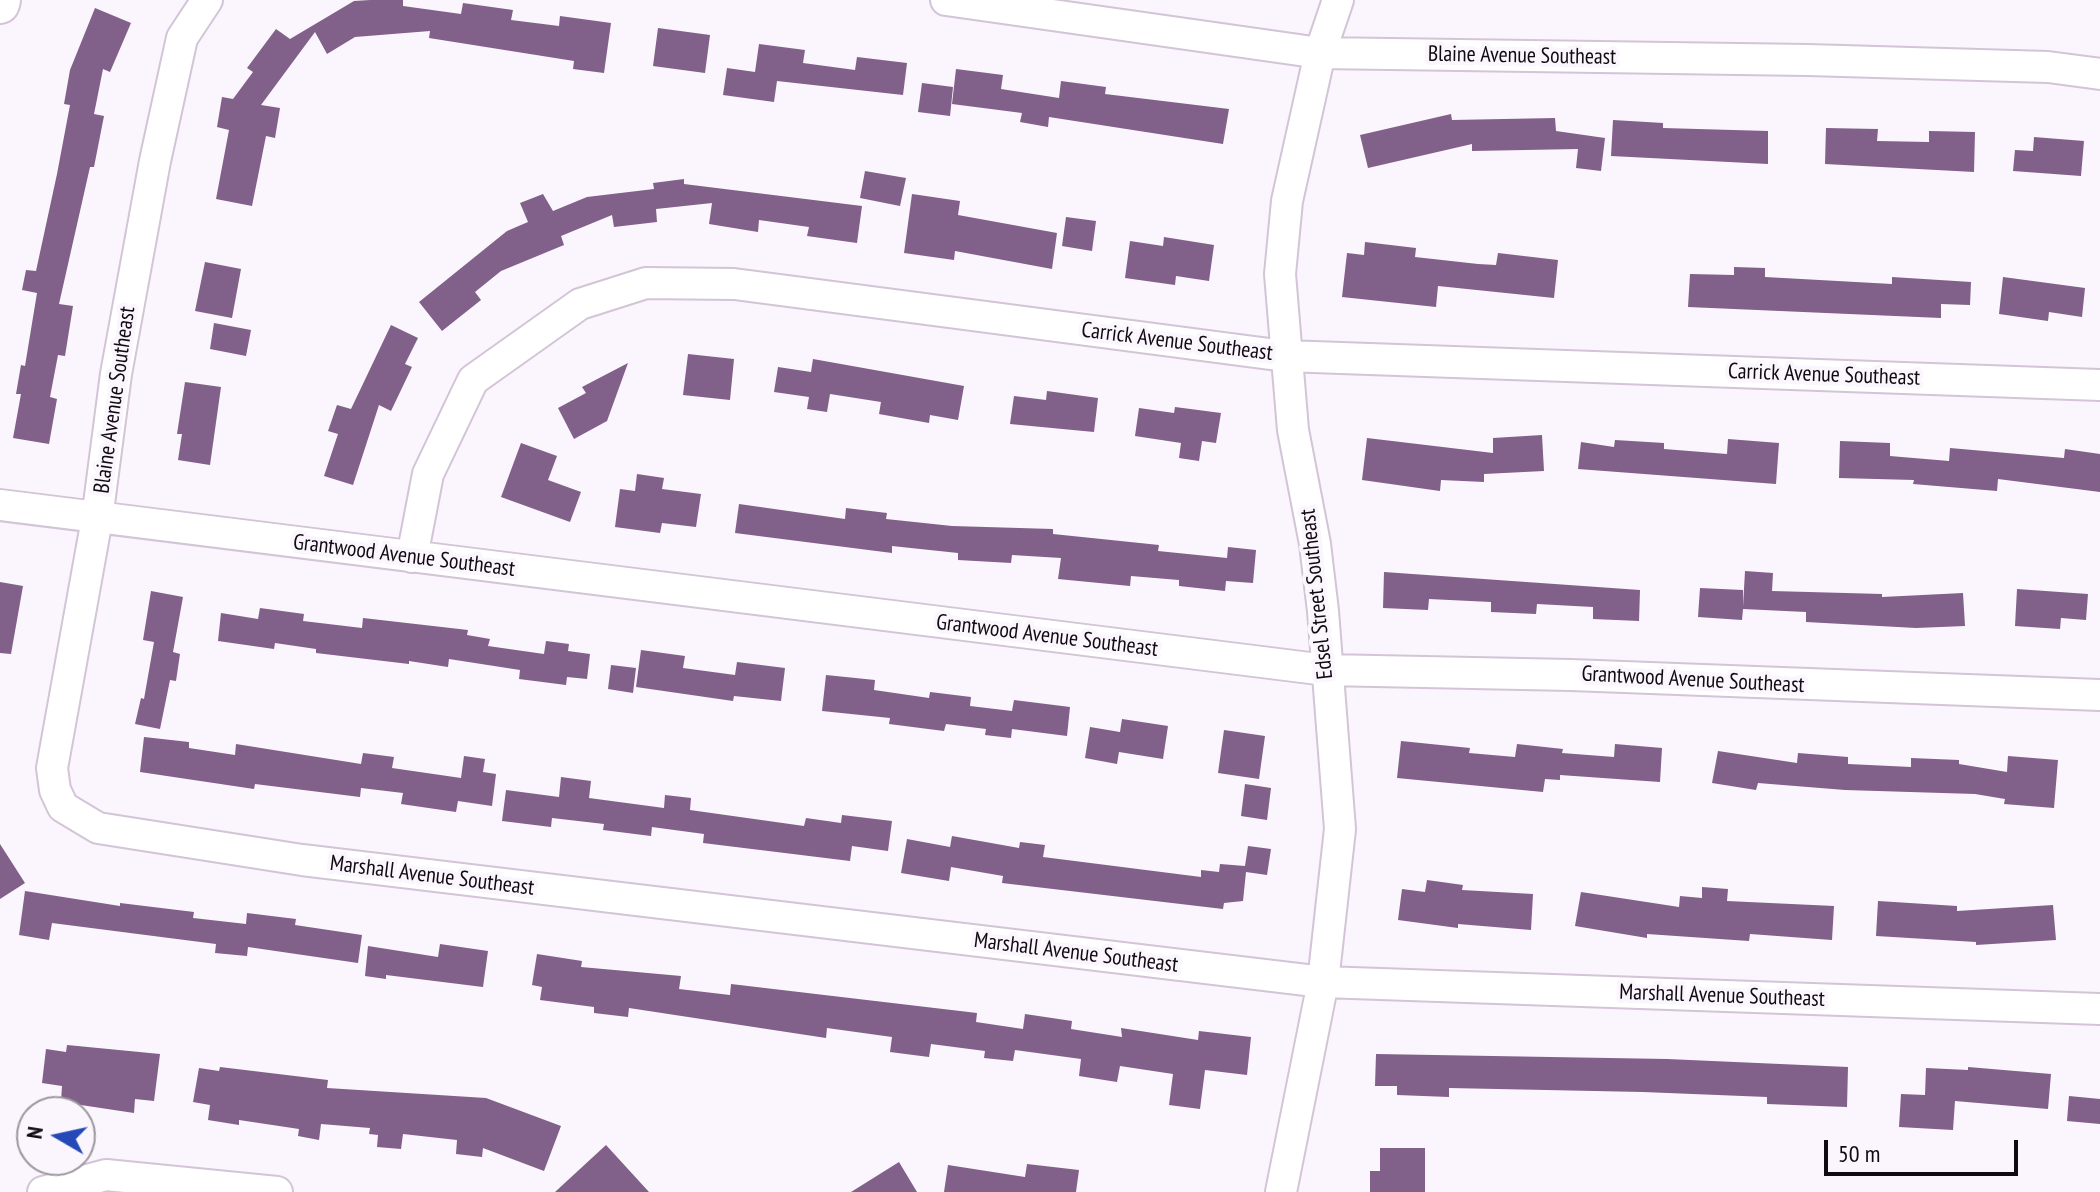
<!DOCTYPE html>
<html>
<head>
<meta charset="utf-8">
<style>
  body { margin:0 }
  #map { position:relative; width:2100px; height:1192px; overflow:hidden; background:#fbf5fd; font-family:"PT Sans Narrow",sans-serif }
  canvas { display:block }
  .north { position:absolute; left:16px; top:1096px; width:80px; height:80px; box-sizing:border-box; background:#fbf5fd; border:2px solid #9d979f; border-radius:50%; rotate:279deg; font-size:22px; font-weight:700; line-height:32px; text-align:center; color:#100b11 }
  .north::after { content:''; display:block; margin:auto; width:28px; height:36px; background:#254ab8; clip-path:polygon(50% 0,100% 100%,50% 72%,0 100%) }
  .scale { position:absolute; left:1824px; top:1140px; width:194px; height:36px; box-sizing:border-box; border:4px solid #100b11; border-top:0; padding-left:10px; font-size:24px; line-height:28px; white-space:nowrap; color:#100b11; -webkit-text-stroke:6px #fbf5fd; paint-order:stroke }
</style>
</head>
<body>
<div id="map">
<canvas width="2100" height="1192"></canvas>
<div class="north">N</div>
<div class="scale">50 m</div>
</div>
<script>
const c = document.querySelector('canvas').getContext('2d');
c.lineJoin = 'round';
function paint(path, color) { c.fillStyle = color; c.fill(path, 'evenodd'); }
const shape = rows => new Path2D(rows.map(r => 'M' + r).join(''));
function strokePath(path, color, width, dash) { c.strokeStyle = color; c.lineWidth = width; c.lineCap = dash ? 'butt' : 'round'; c.setLineDash(dash || []); c.stroke(path); }
function write(font, color, halo, rows, align = 'center') {
  c.font = font + ' "PT Sans Narrow",sans-serif'; c.lineWidth = 8; c.setLineDash([]); c.textBaseline = 'middle'; c.strokeStyle = halo; c.fillStyle = color; for (const [text, x, y, turn = 0] of rows) {
    c.save(); c.translate(x, y); c.rotate((+turn || 0) * Math.PI / 180); c.textAlign = isNaN(turn) ? turn : align; if (halo) c.strokeText(text, 0, 0); c.fillText(text, 0, 0); c.restore();
  }
}
const building = shape([
  [370,0,403,0,403,6,461,14,463,3,513,10,511,20,559,26,560,16,611,23,604,73,573,69,574,61,429,38,430,31,355,37,327,54,315,32,261,105,280,108,275,138,266,136,252,206,216,199,229,130,217,127,222,97,233,99,253,72,247,68,276,29,290,39,354,1],
  [95,8,131,23,110,72,103,69,94,114,104,116,94,167,90,167,59,304,73,306,65,356,58,355,50,397,57,399,49,444,13,438,21,394,16,394,21,365,25,366,37,293,22,290,26,270,36,271,57,174,70,105,64,104,70,70],
  [658,28,710,35,705,73,653,66],
  [759,44,805,50,803,63,855,70,857,57,907,63,903,95,777,81,774,102,723,95,727,68,755,72],
  [956,69,1003,75,1001,89,1059,98,1061,81,1106,87,1105,94,1229,109,1223,144,1049,117,1048,127,1020,122,1022,113,952,104],
  [922,83,953,87,950,116,918,112],
  [1451,114,1452,120,1555,118,1556,131,1605,138,1601,171,1576,168,1578,149,1472,151,1472,144,1368,168,1360,135],
  [1613,120,1663,123,1663,128,1768,131,1768,164,1611,156],
  [1826,128,1878,129,1877,141,1929,142,1929,131,1975,132,1974,172,1825,164],
  [2034,137,2084,141,2081,176,2013,171,2015,150,2033,151],
  [865,171,906,178,900,206,860,198],
  [684,179,684,184,862,206,857,243,807,236,809,227,759,220,758,232,709,224,712,203,656,209,657,222,614,227,612,215,561,236,564,245,501,271,475,292,481,300,442,331,419,302,507,231,528,222,520,203,543,194,553,211,587,197,654,189,653,183],
  [912,194,960,201,958,215,1057,233,1052,269,955,251,954,260,904,253],
  [1066,217,1096,221,1092,251,1062,246],
  [1164,237,1214,245,1209,281,1176,276,1175,285,1125,278,1130,241,1163,246],
  [1365,242,1416,248,1415,257,1478,264,1496,265,1498,253,1558,260,1554,298,1438,286,1436,307,1342,297,1347,253,1364,255],
  [205,262,241,269,232,318,195,311],
  [1734,267,1765,268,1765,277,1892,284,1892,277,1971,282,1970,305,1941,304,1941,318,1688,307,1690,274,1734,275],
  [2003,277,2085,288,2082,317,2049,312,2048,321,1999,314],
  [214,323,251,330,246,356,210,349],
  [391,325,418,338,405,364,412,367,391,411,379,405,353,485,324,476,338,434,328,431,337,405,351,409],
  [688,354,734,359,730,400,683,395],
  [813,359,964,386,958,420,930,415,929,423,879,414,881,402,830,394,827,412,807,409,809,397,774,392,778,367,811,372],
  [628,363,607,421,574,439,558,408,586,393,582,387],
  [185,382,221,387,210,465,178,460,182,434,177,434],
  [1047,391,1098,398,1094,432,1010,424,1014,396,1046,400],
  [1175,407,1221,413,1216,443,1202,441,1199,461,1179,458,1181,443,1135,436,1139,408,1174,413],
  [1542,435,1544,471,1484,474,1484,482,1441,480,1440,491,1362,480,1367,438,1493,453,1493,438],
  [1728,439,1779,443,1776,484,1578,469,1581,442,1614,447,1615,440,1664,443,1664,449,1727,454],
  [1840,441,1890,443,1890,456,1949,461,1950,448,2064,458,2065,449,2100,454,2100,492,1998,479,1997,491,1913,484,1914,480,1839,478],
  [521,443,557,456,548,480,581,492,570,522,501,497],
  [637,474,664,478,662,489,701,494,696,527,662,523,660,533,615,527,620,489,635,491],
  [739,504,845,519,846,508,887,513,886,519,952,526,1053,529,1053,534,1159,545,1158,551,1227,558,1228,547,1256,550,1253,583,1226,581,1225,591,1179,586,1179,580,1131,576,1130,586,1058,579,1061,558,1012,555,1011,563,958,560,958,553,892,546,892,553,735,533],
  [1745,571,1773,573,1772,591,1882,594,1882,597,1963,593,1965,626,1916,628,1806,622,1806,612,1743,609,1742,620,1698,617,1700,588,1743,590,1743,607],
  [1384,572,1640,590,1639,621,1593,619,1593,607,1537,604,1536,614,1491,612,1491,602,1429,599,1428,610,1383,608],
  [0,582,23,586,11,654,0,653],
  [2017,589,2088,594,2086,620,2061,618,2060,629,2015,626],
  [151,591,183,597,173,652,180,654,176,681,170,680,160,729,135,724,141,698,144,699,154,642,143,640],
  [260,608,304,614,303,621,362,628,363,618,468,630,467,635,490,639,488,646,544,654,546,641,569,644,568,651,590,654,587,679,567,677,566,685,519,679,520,670,449,659,448,667,409,661,409,664,316,653,316,649,275,643,274,649,218,641,221,613,258,619],
  [641,650,685,656,683,668,735,675,737,662,785,668,781,701,734,696,733,701,636,687],
  [611,665,636,668,633,693,608,689],
  [826,675,875,680,874,690,929,698,930,692,971,697,970,706,1012,711,1014,700,1070,707,1067,736,1012,729,1011,738,985,735,986,729,946,724,944,731,889,724,890,718,822,711],
  [1122,719,1168,726,1163,759,1119,752,1117,764,1085,758,1090,727,1120,732],
  [1224,730,1265,736,1259,779,1218,773],
  [144,737,189,742,189,748,235,755,236,744,361,764,363,753,394,757,392,768,461,778,464,756,485,759,483,772,496,774,492,806,458,801,456,812,401,804,403,793,361,788,360,797,255,784,254,789,140,772],
  [1401,741,1470,748,1469,753,1515,757,1517,744,1563,749,1562,753,1614,757,1615,744,1662,748,1660,782,1560,775,1560,780,1545,779,1543,792,1397,778],
  [1718,751,1797,763,1798,753,1848,757,1848,764,1911,767,1911,758,1959,760,1959,764,2007,772,2008,756,2058,760,2054,808,2004,804,2005,799,1975,794,1845,790,1758,783,1756,790,1712,783],
  [561,777,591,781,589,798,664,808,665,795,691,798,690,810,804,826,806,818,841,823,842,815,892,821,888,851,852,846,850,861,703,843,704,834,652,827,651,836,603,830,604,824,552,818,551,827,502,821,506,790,559,797],
  [1245,784,1271,788,1267,820,1241,816],
  [952,836,1019,848,1020,842,1045,845,1043,857,1201,877,1201,870,1219,872,1220,864,1245,866,1248,846,1271,849,1267,875,1246,872,1243,901,1224,903,1223,909,1002,883,1003,876,951,867,949,881,901,873,907,839,950,847],
  [0,844,25,883,0,899],
  [1427,880,1463,885,1462,890,1533,894,1531,930,1458,924,1458,928,1398,920,1402,889,1425,892],
  [1702,887,1728,889,1727,901,1834,906,1832,940,1750,934,1749,941,1647,934,1647,938,1575,926,1581,892,1679,907,1680,896,1702,898],
  [25,891,120,906,120,903,194,912,193,918,246,924,247,913,296,919,295,925,362,935,358,963,248,947,247,956,215,953,216,944,52,923,49,940,19,935],
  [1878,901,1957,906,1957,911,2053,905,2056,940,1976,945,1976,942,1876,936],
  [440,944,488,951,483,987,386,975,386,979,365,976,368,946,438,957],
  [537,954,582,961,581,967,681,976,679,989,730,995,731,984,977,1013,976,1022,1023,1029,1025,1014,1072,1021,1071,1029,1122,1037,1121,1028,1198,1040,1199,1031,1251,1037,1247,1075,1205,1070,1200,1109,1169,1105,1173,1074,1120,1066,1117,1082,1079,1076,1081,1059,1015,1050,1013,1061,984,1058,985,1051,931,1044,929,1057,890,1052,892,1037,827,1028,826,1038,629,1008,628,1017,594,1013,594,1007,540,1000,542,987,532,985],
  [67,1045,160,1054,154,1101,135,1099,134,1113,61,1102,62,1086,42,1083,46,1049,66,1052],
  [1376,1054,1667,1059,1848,1067,1847,1107,1767,1104,1767,1097,1643,1092,1449,1088,1449,1097,1397,1095,1397,1086,1375,1086],
  [220,1067,328,1080,327,1088,486,1098,561,1126,544,1171,483,1148,482,1157,456,1154,457,1140,403,1134,401,1149,377,1147,378,1135,369,1134,370,1128,321,1124,319,1140,298,1136,299,1129,239,1120,239,1125,208,1120,210,1105,193,1102,199,1068,219,1071],
  [1968,1067,2051,1074,2048,1109,1955,1101,1953,1130,1899,1127,1901,1094,1925,1095,1926,1068,1968,1070],
  [2069,1096,2100,1099,2100,1124,2067,1121],
  [606,1145,649,1192,555,1192],
  [1380,1148,1425,1148,1425,1192,1370,1192,1370,1171,1380,1171],
  [899,1162,917,1192,851,1192],
  [1027,1164,1079,1170,1076,1192,944,1192,948,1165,1025,1177]
]);
const minor = shape([
  [207,0,182,38,155,161,116,374,97,519,52,768,55,790,63,807,98,828,302,860,1323,982,2100,1009],
  [946,0,1320,53,1808,60,2048,67,2100,74],
  [0,505,1326,670,1571,675,2100,695],
  [412,557,428,474,473,380,580,304,646,283,734,284,1285,356,2100,385],
  [43,1192,106,1175,277,1192],
  [1281,1192,1323,982,1340,829,1323,611,1315,544,1293,430,1280,274,1287,201,1320,53,1338,0]
]);
const major = shape([
  [0,4,1,0]
]);
const streetNames = [
  ["Blaine Avenue Southeast",1522,56,1],
  ["Carrick Avenue Southeast",1177,342,7],
  ["Carrick Avenue Southeast",1824,375,2],
  ["Blaine Avenue Southeast",115,400,-82],
  ["Grantwood Avenue Southeast",404,556,7],
  ["Edsel Street Southeast",1317,594,-96],
  ["Grantwood Avenue Southeast",1047,636,7],
  ["Grantwood Avenue Southeast",1693,680,3],
  ["Marshall Avenue Southeast",432,876,7],
  ["Marshall Avenue Southeast",1076,953,7],
  ["Marshall Avenue Southeast",1722,996,2]
];
paint(building, '#816089');
strokePath(minor, '#d3c4d7', 34);
strokePath(major, '#d3c4d7', 42);
strokePath(minor, '#fff', 30);
strokePath(major, '#fff', 38);
write('22px', '#100b11', '#fbf5fd', streetNames);
</script>
</body>
</html>
